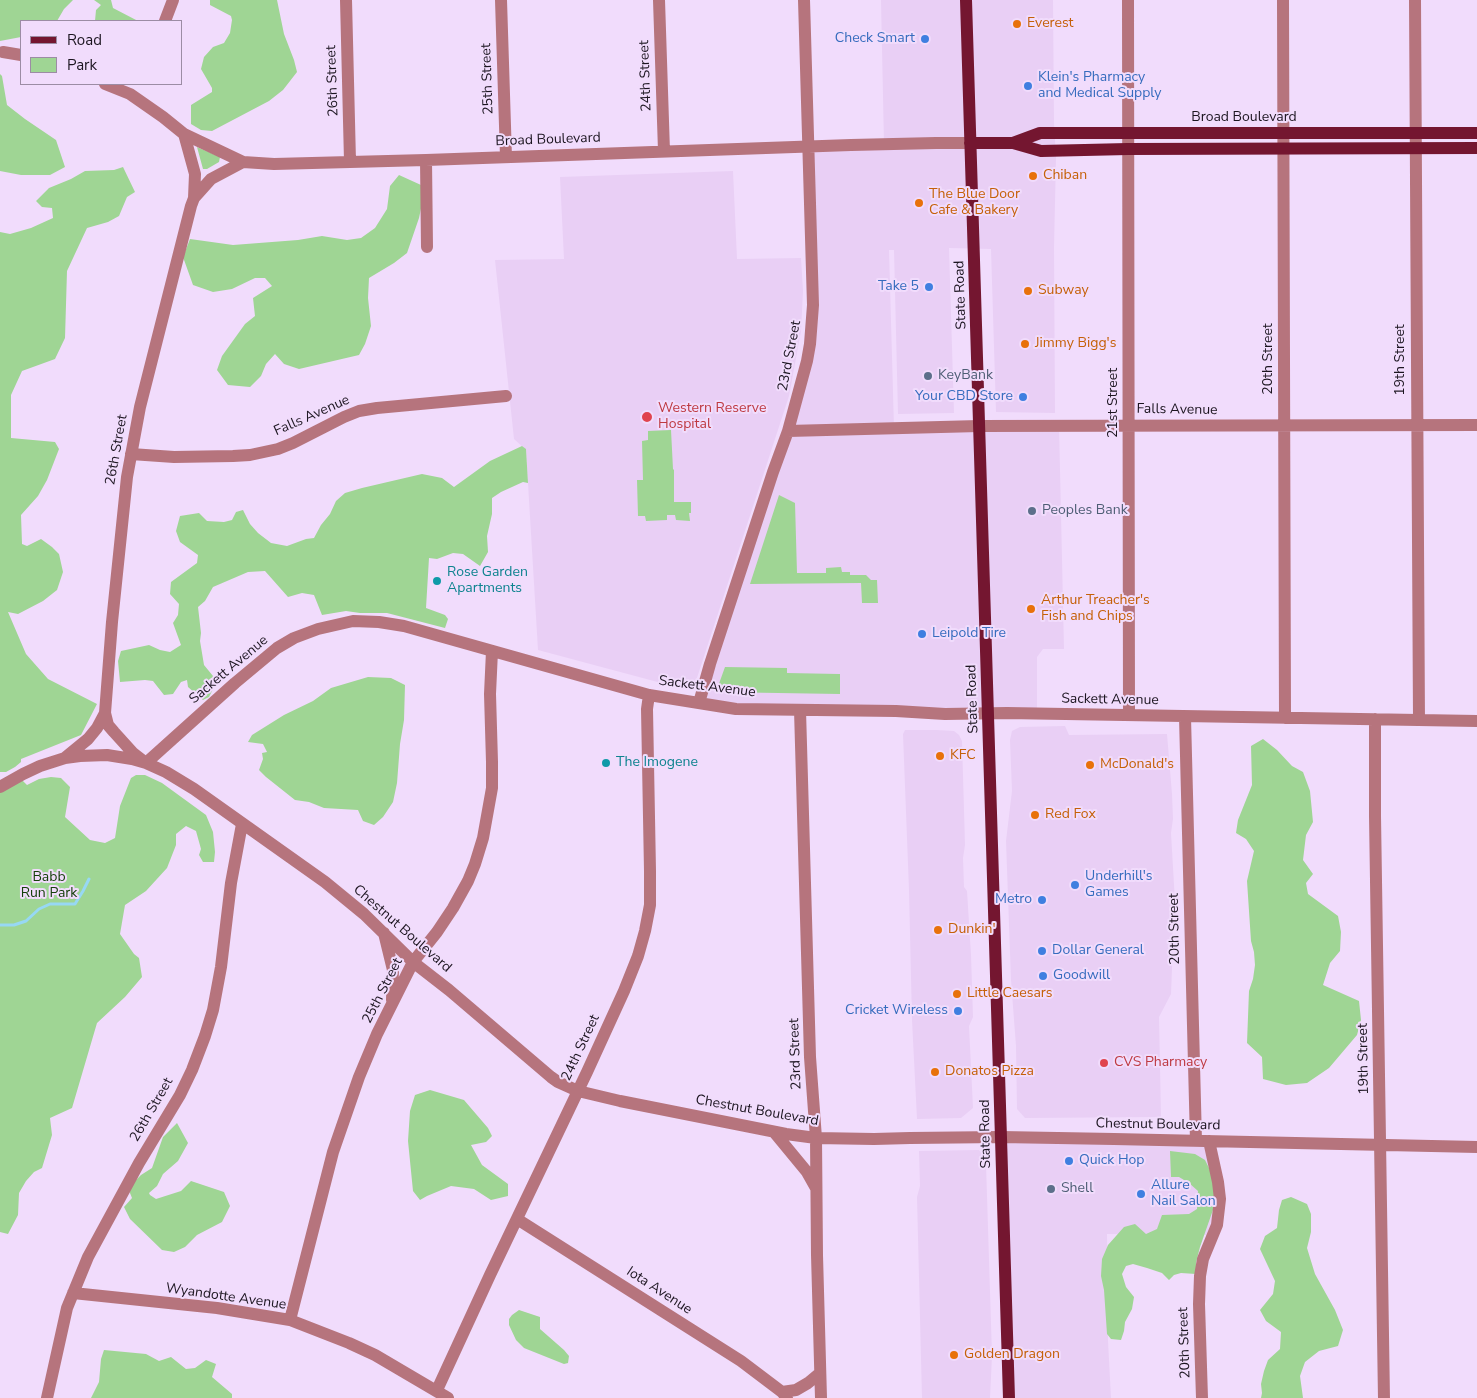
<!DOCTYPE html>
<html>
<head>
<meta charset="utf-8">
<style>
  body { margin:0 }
  #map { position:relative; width:1477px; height:1398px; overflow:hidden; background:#f1dcfc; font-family:"Nunito Sans",sans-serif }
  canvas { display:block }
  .legend { position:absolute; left:20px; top:20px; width:162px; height:65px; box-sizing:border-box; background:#f1dcfc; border:1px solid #9c8ca4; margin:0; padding:6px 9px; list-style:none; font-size:15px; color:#1c1520 }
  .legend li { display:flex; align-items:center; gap:10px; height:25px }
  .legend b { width:25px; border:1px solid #9c8ca4 }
</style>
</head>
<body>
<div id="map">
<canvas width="1477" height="1398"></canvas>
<ul class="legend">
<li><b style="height:6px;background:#741630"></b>Road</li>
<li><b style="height:14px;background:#9fd594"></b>Park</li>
</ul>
</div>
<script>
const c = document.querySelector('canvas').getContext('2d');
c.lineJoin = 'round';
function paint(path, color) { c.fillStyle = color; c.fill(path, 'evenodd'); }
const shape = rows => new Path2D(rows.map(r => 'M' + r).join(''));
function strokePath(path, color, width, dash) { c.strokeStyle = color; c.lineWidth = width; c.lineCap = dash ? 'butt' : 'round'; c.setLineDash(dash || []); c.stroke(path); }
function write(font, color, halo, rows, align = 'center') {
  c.font = font + ' "Nunito Sans",sans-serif'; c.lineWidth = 4; c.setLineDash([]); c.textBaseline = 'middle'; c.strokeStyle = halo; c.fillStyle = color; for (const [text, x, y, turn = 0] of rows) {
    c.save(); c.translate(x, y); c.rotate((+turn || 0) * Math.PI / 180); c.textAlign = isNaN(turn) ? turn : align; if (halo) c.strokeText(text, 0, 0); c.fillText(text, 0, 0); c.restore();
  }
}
const built = shape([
  [881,0,1053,0,1054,123,1056,157,1054,248,1055,413,996,412,991,249,949,248,954,413,898,414,894,250,889,250,894,428,1059,425,1064,649,1043,649,1037,657,1037,714,699,703,807,361,809,147,884,144],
  [733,171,737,259,801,258,803,291,801,331,789,396,693,690,680,688,538,650,526,450,514,439,495,260,564,259,560,177],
  [1065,726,1069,735,1167,734,1172,794,1173,819,1171,833,1175,902,1172,924,1173,943,1171,994,1159,1017,1161,1117,1025,1118,1017,1109,1016,1046,1011,980,1006,841,1012,791,1010,740,1012,731,1020,727],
  [905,730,936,730,954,731,959,735,962,741,965,845,963,858,964,887,967,891,971,955,973,1017,969,1026,973,1108,961,1118,917,1119,912,1020,909,890,903,734],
  [1001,1137,1209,1141,1213,1235,1107,1234,1108,1341,1111,1398,1009,1398],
  [979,1150,985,1158,986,1164,992,1356,990,1398,922,1398,917,1197,920,1186,919,1151]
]);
const green = shape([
  [0,0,73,0,64,9,57,21,21,21,21,37,0,41],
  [94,0,111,0,113,8,138,21,95,21,96,10,101,5],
  [210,0,277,0,284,34,294,60,297,72,283,90,269,101,212,131,201,130,191,124,191,105,212,92,212,88,201,69,204,57,213,47,224,43,230,33,232,20,231,16,210,5],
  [0,74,2,76,7,105,25,119,56,140,65,167,50,175,21,175,0,171],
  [197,147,220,157,219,162,207,169,203,169],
  [123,167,135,192,127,197,119,216,108,222,87,228,67,271,65,338,55,359,22,371,11,395,11,438,55,442,59,449,47,480,38,496,21,515,22,544,27,546,41,539,52,547,59,554,63,572,57,590,43,601,18,614,8,612,26,654,48,679,97,704,81,735,21,759,21,762,15,767,6,772,0,772,0,232,10,234,31,228,53,218,52,208,42,207,36,201,49,188,71,179,85,171,114,170],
  [399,175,421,185,423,199,419,218,407,253,394,263,369,278,368,298,371,326,365,344,359,355,299,369,284,364,275,354,266,364,261,376,250,387,228,385,217,370,222,356,245,324,255,316,253,298,272,286,265,278,255,278,232,289,213,292,193,285,183,257,190,239,233,245,298,240,322,236,347,240,361,238,375,228,387,209,390,186],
  [671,430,673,469,674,470,674,502,691,502,691,513,689,513,690,521,676,520,675,515,667,515,667,520,646,521,645,516,638,516,637,480,643,480,642,441,648,440,648,431],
  [522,446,526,449,528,483,523,482,501,492,492,498,492,514,487,536,488,552,480,566,463,554,453,553,437,559,429,558,426,608,445,615,448,619,445,628,387,613,360,613,346,611,322,615,314,595,302,593,288,597,265,571,248,572,213,587,205,601,198,607,201,633,200,641,204,665,213,676,213,689,209,697,203,700,188,687,187,680,181,682,173,694,164,695,153,681,145,680,120,682,118,661,121,651,149,645,160,650,170,652,181,645,173,623,178,615,179,604,170,594,171,582,197,563,198,555,180,542,176,531,180,516,199,513,207,521,224,522,232,520,236,512,243,510,250,524,258,533,271,543,287,546,306,539,314,538,321,525,330,514,336,501,345,493,362,488,422,474,442,478,454,487,490,461],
  [779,495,795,503,797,573,826,573,826,568,841,567,842,572,850,572,850,575,866,575,871,580,877,580,878,603,862,603,861,583,750,584],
  [725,667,787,668,787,673,839,674,840,674,840,694,716,692],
  [368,677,391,678,405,685,404,720,400,744,397,783,393,802,383,817,374,825,363,821,358,810,324,808,309,802,295,800,266,777,259,770,263,759,262,753,267,752,263,744,248,742,252,735,284,715,313,701,331,688],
  [1263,739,1277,750,1292,766,1303,772,1310,791,1313,822,1306,835,1303,860,1313,874,1306,883,1308,894,1338,916,1341,932,1340,951,1330,963,1323,985,1359,1001,1361,1020,1357,1035,1329,1068,1307,1083,1286,1085,1263,1079,1262,1057,1247,1043,1249,991,1253,979,1255,965,1254,952,1251,941,1247,881,1254,851,1246,839,1236,833,1238,820,1252,785,1251,746],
  [136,775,145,775,162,783,206,815,213,832,215,852,214,862,203,862,199,855,201,849,196,831,186,826,176,834,176,845,167,868,146,891,125,905,120,934,134,954,139,958,142,977,125,997,97,1023,72,1108,50,1118,52,1135,42,1168,34,1172,26,1181,19,1193,18,1215,8,1234,0,1232,0,787,18,776,27,785,39,779,51,777,61,778,70,787,65,817,90,840,105,843,115,838,120,806,131,778],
  [430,1090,464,1100,488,1128,492,1136,486,1142,471,1145,482,1165,508,1184,508,1196,491,1200,474,1189,451,1186,427,1196,420,1200,413,1191,408,1141,410,1111,415,1095],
  [177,1123,188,1143,178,1161,163,1174,157,1186,149,1193,150,1195,156,1199,181,1191,191,1181,224,1192,230,1206,222,1222,197,1235,185,1247,174,1252,162,1250,130,1219,124,1207,132,1198,128,1188,141,1175,152,1168,163,1137],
  [1170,1151,1195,1154,1205,1160,1214,1178,1214,1207,1200,1247,1196,1263,1196,1274,1181,1273,1174,1275,1169,1280,1162,1273,1147,1268,1133,1264,1126,1266,1122,1274,1126,1287,1134,1297,1132,1309,1125,1322,1124,1331,1121,1340,1111,1339,1107,1334,1104,1290,1101,1276,1102,1259,1108,1245,1124,1227,1135,1224,1146,1234,1157,1229,1162,1215,1189,1214,1197,1209,1198,1191,1189,1183,1179,1177,1171,1177],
  [1291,1197,1307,1204,1311,1214,1311,1232,1307,1248,1315,1274,1335,1310,1343,1330,1338,1346,1319,1351,1305,1362,1300,1376,1303,1398,1261,1398,1262,1393,1261,1384,1264,1371,1268,1360,1280,1349,1281,1332,1266,1321,1260,1310,1273,1294,1275,1281,1260,1249,1265,1236,1277,1228,1279,1210,1282,1200],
  [519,1310,540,1317,540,1329,564,1350,569,1356,568,1363,564,1364,524,1348,516,1340,509,1325,509,1319,512,1315],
  [104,1350,146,1354,159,1361,171,1357,186,1369,195,1368,206,1360,216,1364,212,1377,232,1394,232,1398,91,1398,99,1382,101,1359]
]);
const stream = shape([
  [0,925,14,925,26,921,39,909,50,904,75,904,83,891,89,879]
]);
const minor = shape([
  [346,0,350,161],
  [501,0,506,157],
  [659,0,664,151],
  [1128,0,1129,715],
  [1283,0,1285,718],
  [1415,0,1419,720],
  [165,21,173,0],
  [3,52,21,55],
  [105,84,130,94,163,117,184,134,243,162,274,164,426,160,851,145,936,143,970,143],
  [184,134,195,174,194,198],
  [426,160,427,247],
  [788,431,979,426,1477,425],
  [131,454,174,457,233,456,250,455,278,449,293,443,344,417,359,411,377,408,506,396],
  [699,703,710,664,773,472,788,431,807,361,810,344,813,305,804,0],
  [800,710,810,1057,816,1138,817,1255,821,1398],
  [1185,717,1196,1141],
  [1375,719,1375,816,1384,1398],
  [66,757,88,739,97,728,105,713],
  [142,760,133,753,114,732,108,725,105,713,112,622,127,477,140,407,191,206,194,198,211,179,243,162],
  [146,763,235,683,277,648,294,638,318,629,353,621,379,622,404,626,649,695,736,709,896,711,945,714,1007,713,1477,721],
  [0,787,23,774,40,766,65,758,80,756,107,755,132,759,146,763,166,772,194,789,325,882,364,914,413,962,449,990,551,1077,558,1082,578,1091,620,1101,786,1134,816,1138,874,1139,910,1138,1001,1137,1114,1139,1477,1147],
  [384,933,393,970,392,1000],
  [774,1132,807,1172,816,1188],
  [517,1219,741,1361,782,1392,787,1398],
  [73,1293,217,1308,290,1320,349,1343,375,1355,448,1398],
  [290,1320,333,1152,359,1077,377,1034,413,962,437,932,453,908,468,881,475,864,483,838,492,788,492,762,490,694,492,651],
  [437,1390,490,1275,587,1072,624,991,638,956,645,931,650,905,650,871,647,709,649,695],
  [782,1392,796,1390,808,1383,820,1373],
  [47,1398,67,1308,88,1257,139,1163,180,1095,192,1070,205,1036,213,1010,221,967,231,883,242,824],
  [1202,1398,1199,1304,1200,1276,1203,1259,1217,1225,1220,1199,1218,1182,1209,1141]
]);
const major = shape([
  [966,0,1009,1398],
  [970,143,1013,143,1041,151,1128,149,1477,148],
  [1013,143,1040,133,1477,133]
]);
const markers = [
  [1017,24,5,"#e8710a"],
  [925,39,5,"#3f7fe0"],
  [1028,86,5,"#3f7fe0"],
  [1033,176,5,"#e8710a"],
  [919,203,5,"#e8710a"],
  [929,287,5,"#3f7fe0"],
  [1028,291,5,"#e8710a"],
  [1025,344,5,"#e8710a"],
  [928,376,5,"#5c6f8a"],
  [1023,397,5,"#3f7fe0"],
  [647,417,6,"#e0444e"],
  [1032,511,5,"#5c6f8a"],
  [437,581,5,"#0f9aa8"],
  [1031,609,5,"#e8710a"],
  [922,634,5,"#3f7fe0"],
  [940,756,5,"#e8710a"],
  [606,763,5,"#0f9aa8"],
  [1090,765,5,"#e8710a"],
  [1035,815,5,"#e8710a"],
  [1075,885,5,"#3f7fe0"],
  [1042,900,5,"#3f7fe0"],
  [938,930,5,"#e8710a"],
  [1042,951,5,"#3f7fe0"],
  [1043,976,5,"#3f7fe0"],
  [957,994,5,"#e8710a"],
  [958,1011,5,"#3f7fe0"],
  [1104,1063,5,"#e0444e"],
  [935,1072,5,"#e8710a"],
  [1069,1161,5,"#3f7fe0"],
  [1051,1189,5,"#5c6f8a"],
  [1141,1194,5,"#3f7fe0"],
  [954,1355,5,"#e8710a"]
];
const foodNames = [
  ["Everest",1027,24],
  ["Chiban",1043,176],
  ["The Blue Door",929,195],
  ["Cafe & Bakery",929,211],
  ["Subway",1038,291],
  ["Jimmy Bigg's",1035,344],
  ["Arthur Treacher's",1041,601],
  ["Fish and Chips",1041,617],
  ["KFC",950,756],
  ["McDonald's",1100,765],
  ["Red Fox",1045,815],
  ["Dunkin'",948,930],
  ["Little Caesars",967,994],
  ["Donatos Pizza",945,1072],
  ["Golden Dragon",964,1355]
];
const shopNames = [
  ["Check Smart",915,39,"right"],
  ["Klein's Pharmacy",1038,78],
  ["and Medical Supply",1038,94],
  ["Take 5",919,287,"right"],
  ["Your CBD Store",1013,397,"right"],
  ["Leipold Tire",932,634],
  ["Underhill's",1085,877],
  ["Games",1085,893],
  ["Metro",1032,900,"right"],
  ["Dollar General",1052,951],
  ["Goodwill",1053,976],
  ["Cricket Wireless",948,1011,"right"],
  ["Quick Hop",1079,1161],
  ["Allure",1151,1186],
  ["Nail Salon",1151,1202]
];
const streetNames = [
  ["24th Street",646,76,-92],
  ["25th Street",488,79,-92],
  ["26th Street",333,81,-92],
  ["Broad Boulevard",1244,118],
  ["Broad Boulevard",548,140,-2],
  ["State Road",961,295,-92],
  ["23rd Street",790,356,-79],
  ["20th Street",1269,359,-90],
  ["19th Street",1401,360,-90],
  ["21st Street",1114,403,-90],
  ["Falls Avenue",1177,410,1],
  ["Falls Avenue",312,416,-24],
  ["26th Street",117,450,-80],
  ["Sackett Avenue",229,670,-40],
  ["Sackett Avenue",707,687,7],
  ["State Road",973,699,-92],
  ["Sackett Avenue",1110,700,1],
  ["Chestnut Boulevard",402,929,41],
  ["20th Street",1175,929,-91],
  ["25th Street",383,991,-63],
  ["24th Street",581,1048,-65],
  ["23rd Street",796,1054,-92],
  ["19th Street",1364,1059,-91],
  ["26th Street",152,1110,-60],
  ["Chestnut Boulevard",757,1111,10],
  ["Chestnut Boulevard",1158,1125,1],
  ["State Road",986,1134,-91],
  ["Iota Avenue",659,1291,33],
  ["Wyandotte Avenue",226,1297,8],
  ["20th Street",1185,1343,-92]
];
const serviceNames = [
  ["KeyBank",938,376],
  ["Peoples Bank",1042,511],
  ["Shell",1061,1189]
];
const healthNames = [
  ["Western Reserve",658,409],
  ["Hospital",658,425],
  ["CVS Pharmacy",1114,1063]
];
const cultureNames = [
  ["Rose Garden",447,573],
  ["Apartments",447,589],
  ["The Imogene",616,763]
];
const parkNames = [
  ["Babb",49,878],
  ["Run Park",49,894]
];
paint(built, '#e9cff5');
paint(green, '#9fd594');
strokePath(stream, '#97d8f4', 3);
strokePath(minor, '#b6747d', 12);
strokePath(major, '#741630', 12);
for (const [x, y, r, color] of markers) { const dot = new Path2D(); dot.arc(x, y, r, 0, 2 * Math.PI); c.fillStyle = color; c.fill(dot); strokePath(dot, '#f1dcfc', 2); }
write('14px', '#c56008', '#f1dcfc', foodNames, 'left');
write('14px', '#366cbe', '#f1dcfc', shopNames, 'left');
write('14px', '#1c1520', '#f1dcfc', streetNames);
write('14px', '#4e5e75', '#f1dcfc', serviceNames, 'left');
write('14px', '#be3a42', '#f1dcfc', healthNames, 'left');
write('14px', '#0d838f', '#f1dcfc', cultureNames, 'left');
write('14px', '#15400a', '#f1dcfc', parkNames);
</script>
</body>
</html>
